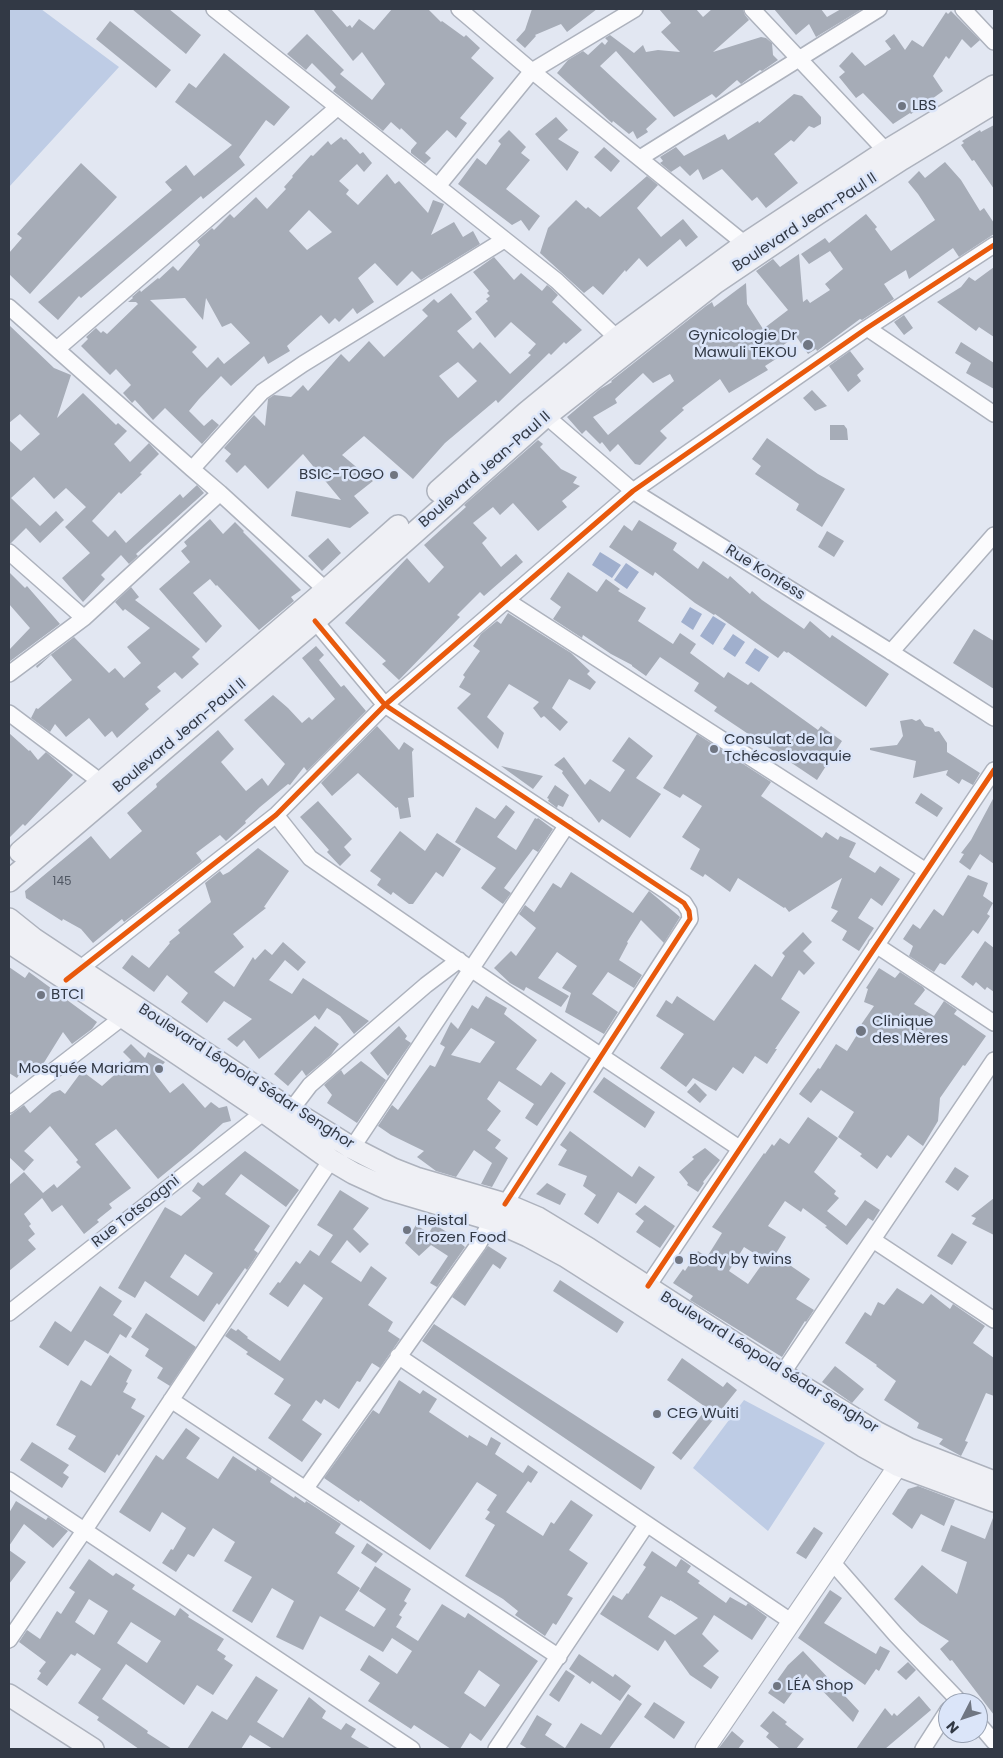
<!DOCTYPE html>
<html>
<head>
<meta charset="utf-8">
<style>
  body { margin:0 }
  #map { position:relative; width:1003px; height:1758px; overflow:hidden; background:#e2e7f2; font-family:Poppins,sans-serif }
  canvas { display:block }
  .frame { position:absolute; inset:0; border:10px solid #323945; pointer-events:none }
  .north { position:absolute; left:938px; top:1693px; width:50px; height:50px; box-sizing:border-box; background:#dbe5f9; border:1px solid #97a0b1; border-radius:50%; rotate:229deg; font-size:14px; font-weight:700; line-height:20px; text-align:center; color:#323945 }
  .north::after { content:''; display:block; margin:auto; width:18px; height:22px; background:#707682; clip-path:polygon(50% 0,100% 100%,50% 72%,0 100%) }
</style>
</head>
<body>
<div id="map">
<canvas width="1003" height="1758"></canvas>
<div class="frame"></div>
<div class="north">N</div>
</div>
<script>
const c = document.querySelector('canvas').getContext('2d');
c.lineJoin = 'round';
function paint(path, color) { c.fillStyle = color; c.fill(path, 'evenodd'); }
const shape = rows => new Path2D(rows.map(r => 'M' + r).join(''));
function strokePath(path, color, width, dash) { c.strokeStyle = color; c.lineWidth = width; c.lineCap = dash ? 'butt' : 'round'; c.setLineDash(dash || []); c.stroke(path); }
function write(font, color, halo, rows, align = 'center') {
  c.font = font + ' Poppins,sans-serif'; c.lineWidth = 5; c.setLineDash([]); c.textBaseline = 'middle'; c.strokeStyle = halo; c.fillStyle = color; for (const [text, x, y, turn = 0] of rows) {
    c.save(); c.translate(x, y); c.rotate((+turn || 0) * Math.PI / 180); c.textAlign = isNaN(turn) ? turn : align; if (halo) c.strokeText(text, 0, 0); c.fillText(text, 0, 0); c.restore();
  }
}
const green = shape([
  [9,9,41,9,119,67,9,187],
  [744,1400,825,1443,768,1531,693,1468]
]);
const water = shape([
  [600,552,621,565,612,578,592,565],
  [626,563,639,572,627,589,614,580],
  [690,607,702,614,693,630,681,622],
  [713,616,726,624,713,645,700,636],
  [733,634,745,642,735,657,723,649],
  [755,648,769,657,759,672,745,663]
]);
const building = shape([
  [132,9,169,9,201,35,186,54],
  [313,9,331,9,347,27,350,25,352,28,359,19,374,30,392,9,428,9,441,22,442,21,464,37,466,35,480,48,471,58,494,78,460,118,467,123,456,138,447,130,425,153,431,158,425,164,411,153,411,150,417,143,401,128,400,130,391,122,383,131,333,91,336,87,312,63,306,70,287,54,307,34,344,70,340,74,372,100,385,84,362,52,353,61],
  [532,9,597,9,567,32,561,24,535,35,536,36,525,48,516,40,525,30],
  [659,9,696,9,703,17,712,9,743,9,745,15,749,20,713,52,761,37,766,38,772,43,773,55,778,60,762,71,760,70,741,84,737,80,716,98,712,94,674,117,616,51,600,66,657,119,646,129,648,132,637,139,633,131,629,134,613,121,612,123,557,73,568,60,583,51,588,55,602,42,605,45,608,41,605,38,610,35,634,53,643,45,646,52,658,50,680,52,661,32,671,23],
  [774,9,821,9,827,17,841,9,862,9,816,37,809,24,796,35],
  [951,11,980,40,971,48,962,39,949,59,946,56,933,76,943,91,911,114,910,113,893,124,863,93,856,98,839,77,845,72,839,66,852,52,865,66,891,49,885,41,894,34,905,50,912,40,923,47,946,12,948,14],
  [110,21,171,70,156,88,96,39],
  [224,53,290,107,274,126,266,120,239,157,245,165,203,199,201,196,81,298,79,296,58,320,38,302,172,190,165,182,186,165,194,176,232,145,175,102,189,83,196,88],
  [794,94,802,96,821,117,821,124,814,128,809,126,794,142,791,140,774,154,798,183,766,208,757,197,752,201,722,169,703,180,698,169,690,176,680,166,671,172,660,163,663,161,660,157,676,147,684,156,725,134,728,140,758,121,759,123],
  [556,117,568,130,558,139,579,152,567,171,535,134],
  [994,125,994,189,974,160,972,161,961,145,964,143,962,141,980,130,981,132],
  [509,130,526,147,521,153,530,160,506,189,540,216,529,231,521,220,512,225,458,184,477,158,486,165,501,144,498,141],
  [341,137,344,140,346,139,360,154,363,152,372,163,364,172,357,164,339,181,349,190,346,194,358,205,387,174,395,184,399,181,428,213,433,200,444,204,431,235,454,222,463,237,473,231,480,244,421,280,412,271,397,286,375,263,358,278,374,302,357,314,353,308,339,322,335,318,329,324,321,315,287,346,290,351,268,364,264,356,231,386,221,376,199,399,189,411,204,426,212,419,219,425,202,444,165,408,153,420,135,400,132,403,123,393,131,385,116,369,110,375,81,346,88,339,86,337,96,328,101,333,103,331,107,334,138,304,136,302,128,302,133,298,132,297,140,290,141,292,158,278,159,279,173,266,178,271,200,245,197,241,212,228,214,230,230,214,234,218,256,197,267,209,286,189,284,187,293,177,292,176,311,155,313,156,328,141,331,145],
  [309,210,332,232,307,250,289,231],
  [185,298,203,320,206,298,222,327,231,323,250,343,224,364,218,357,207,368,192,352,197,347,150,300],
  [604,147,620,161,611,172,594,157],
  [945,162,961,180,980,211,984,208,994,223,994,234,991,236,959,257,953,248,909,279,906,270,884,284,894,299,862,320,860,319,817,351,816,349,808,354,796,336,775,351,779,357,765,366,768,370,729,393,720,379,682,408,684,410,660,431,667,438,640,465,635,464,618,444,610,452,602,442,600,444,586,430,582,434,567,417,600,389,612,382,611,381,706,306,712,302,714,307,746,283,747,304,763,329,788,310,756,271,773,259,780,267,799,254,803,302,807,299,810,303,830,290,825,284,843,269,830,251,809,264,801,254,825,238,829,243,866,214,877,227,875,229,891,251,935,220,918,194,908,182,919,171,925,178],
  [643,373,653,383,670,374,674,381,608,435,593,417,617,403,615,399],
  [81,163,117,197,30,294,9,274,9,253,22,238,17,234],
  [647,176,658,185,637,208,661,237,683,219,698,237,686,247,680,239,647,267,639,258,626,272,625,270,603,295,593,286,584,293,540,253,548,228,576,200,586,209,588,207,600,217],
  [494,257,514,280,521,273,542,291,547,285,551,288,558,295,552,302,582,330,566,344,564,342,551,355,549,353,498,403,496,400,445,443,413,479,364,436,342,455,373,481,354,496,369,513,350,528,291,516,296,491,341,500,303,454,268,489,245,465,237,473,225,461,231,454,224,448,254,415,265,426,268,399,274,395,291,397,303,385,308,391,341,354,349,362,369,341,384,357,428,316,422,310,434,299,438,303,451,293,472,319,457,331,473,349,480,342,510,374,531,355,528,353,536,344,511,322,495,338,475,312,488,301,486,299,490,296,487,293,489,291,473,272],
  [458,362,477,381,458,398,439,376],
  [994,267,994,337,979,327,976,331,937,302,961,287,969,277,975,281],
  [904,315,913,328,904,335,894,322],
  [9,325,54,368,71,375,57,418,83,393,116,425,118,423,127,431,114,444,130,462,149,443,159,454,140,473,142,474,121,494,119,492,92,521,108,537,115,530,126,543,180,494,183,498,197,485,204,493,136,554,138,556,129,564,121,555,101,575,105,579,83,602,62,578,90,553,65,527,86,507,66,488,54,499,34,477,11,498,40,526,56,511,64,520,40,543,26,528,11,543,9,543,9,440,21,451,40,434,20,414,9,423],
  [961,342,994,363,994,389,966,373,971,363,955,353],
  [850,351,864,369,857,375,861,381,848,392,829,366],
  [812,390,827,406,815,411,803,398],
  [830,425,844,425,847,429,848,440,830,440],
  [767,438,818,474,845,489,822,527,796,510,799,504,755,474,761,466,752,459],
  [538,440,543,444,540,447,561,469,577,477,573,483,580,486,562,501,567,507,538,531,513,503,500,515,493,507,473,523,487,538,482,543,501,567,516,554,523,562,484,596,480,592,457,615,460,617,399,680,382,664,386,661,345,623,407,558,429,583,444,567,424,545,466,507,464,505],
  [210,519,223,534,235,522,244,531,243,532,301,590,291,597,294,601,259,630,217,585,216,586,210,579,193,593,222,626,206,643,159,589,190,562,181,551,187,546,184,542],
  [639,520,677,543,673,550,698,569,703,561,728,579,730,576,750,594,752,591,762,600,804,629,810,621,830,638,832,635,889,674,866,707,788,652,787,653,784,651,778,658,715,614,714,615,695,603,655,572,653,576,609,547,624,525,632,531],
  [827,531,844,541,834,557,818,547],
  [328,538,341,553,322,571,308,556],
  [9,572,25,588,27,586,60,624,9,662,9,650,30,628,9,604],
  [568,572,597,592,606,579,620,589,618,591,646,608,638,621,673,644,680,633,696,644,690,653,724,678,728,672,748,685,751,682,818,730,821,726,842,741,817,780,714,711,717,707,694,691,699,683,660,657,646,676,632,666,632,665,611,654,583,635,582,638,553,619,561,607,550,599],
  [131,587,139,597,135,600,200,649,192,657,199,664,182,679,175,672,157,687,161,691,145,704,149,709,117,738,112,731,105,737,89,718,66,737,55,724,50,732,31,718,36,708,38,709,72,680,51,655,37,668,36,666,74,637,109,673,115,668,124,678,141,663,127,647,150,628,125,609,123,611,115,602],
  [508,613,571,653,590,671,587,674,596,682,590,690,569,679,552,708,568,722,560,731,544,716,541,718,533,708,539,702,509,684,487,717,504,733,498,749,457,708,471,694,459,687,465,677,463,675,480,651,473,646,481,634,497,621,501,624],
  [974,629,994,641,994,689,953,663],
  [316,646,324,655,319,660,341,687,344,685,366,711,307,771,304,767,290,785,288,784,260,807,245,821,246,823,226,841,220,835,196,853,202,861,124,922,122,919,93,943,81,929,63,919,62,921,26,898,25,891,91,836,110,859,127,844,142,831,127,813,157,787,156,784,218,730,234,749,221,762,246,791,262,778,268,786,285,764,244,720,273,695,288,708,302,723,309,717,312,720,335,699,302,658],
  [912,719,916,721,920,719,925,726,933,728,935,732,939,731,947,743,947,752,980,773,973,785,962,779,959,784,946,775,948,770,913,778,916,761,870,750,870,748,897,745,903,736,900,721],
  [377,726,399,750,404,742,414,749,412,752,414,797,408,798,411,817,400,819,398,807,396,808,358,773,332,796,321,783],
  [9,733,29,751,30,750,38,760,46,752,73,775,25,826,23,824,9,838],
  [697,734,771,782,761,796,822,838,826,832,838,840,840,836,856,843,849,857,875,873,880,866,900,879,882,906,871,898,858,918,874,928,859,951,842,940,847,931,831,921,838,911,831,908,842,878,789,912,785,907,784,908,738,878,730,892,705,874,703,877,690,869,700,849,682,837,702,806,683,794,680,798,663,788],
  [629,737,653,756,636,778,661,794,630,838,602,819,599,823,562,773,563,771,554,765,564,757,585,785,590,779,610,792,625,770,612,761],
  [501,766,543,776,533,789],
  [555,785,569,795,563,807,558,805,557,808,548,801,549,799,547,798],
  [921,793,943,808,937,817,915,803],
  [994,797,994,864,980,854,970,870,959,862,964,854,961,853,971,840],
  [318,801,352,839,344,847,351,855,340,866,327,852,329,850,300,817],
  [506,805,515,812,497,837,516,850,535,818,537,819,538,818,553,829,538,852,533,849,504,888,511,893,503,904,481,888,496,868,455,842,476,807,495,819],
  [400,831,425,851,437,833,461,849,443,877,436,872,413,904,409,904,393,892,391,895,377,885,381,879,370,871],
  [258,848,289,871,264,907,266,908,233,934,244,947,214,972,234,987,253,957,255,960,265,949,272,955,283,942,306,962,298,971,285,960,269,980,292,994,303,978,369,1021,354,1034,340,1016,327,1008,319,1020,315,1015,259,1059,244,1040,237,1047,227,1039,252,1019,224,1001,207,1023,181,1002,188,993,167,975,154,992,122,968,132,955,149,968,170,943,169,942,180,933,178,930,211,902,205,883,220,871,223,875,229,872],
  [571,872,633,913,649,891,680,917,664,943,641,920,627,942,628,943,619,960,642,975,634,988,608,972,592,994,618,1012,604,1034,565,1012,571,993,562,988,577,966,557,952,538,978,569,996,561,1007,526,987,524,991,510,983,494,968,511,951,516,956,536,928,519,914,525,905,534,912,553,883,561,888],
  [968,875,988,883,983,896,993,903,987,914,990,916,978,934,973,930,945,965,940,963,934,972,909,956,913,946,903,939,913,924,920,929,934,909,943,916],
  [803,932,812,942,803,951,815,963,804,975,799,970,781,999,800,1012,775,1049,777,1049,767,1064,755,1056,743,1074,733,1067,716,1091,693,1078,686,1087,660,1068,684,1034,656,1016,666,1000,672,1004,677,996,714,1021,755,964,772,977,785,956,782,953],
  [985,941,994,948,994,992,987,987,985,990,976,982,973,986,961,977],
  [9,967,25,978,29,972,97,1022,92,1029,72,1044,63,1032,40,1069,36,1072,25,1066,17,1078,9,1073],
  [879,968,895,978,900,972,923,987,925,990,914,1004,934,1016,944,1001,957,1010,954,1014,986,1036,965,1066,963,1065,940,1098,938,1121,923,1146,908,1135,891,1158,887,1155,877,1169,860,1156,862,1154,838,1137,854,1112,821,1090,811,1103,799,1094,818,1068,820,1069,836,1044,847,1051,860,1030,858,1029,874,1006,864,1002,868,989,866,988],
  [486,996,507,1008,504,1014,537,1040,516,1069,541,1086,551,1072,566,1083,537,1126,525,1118,534,1104,499,1081,487,1099,501,1111,487,1130,501,1140,495,1148,508,1158,492,1187,481,1184,492,1163,474,1150,456,1177,436,1171,417,1157,424,1151,391,1135,378,1126,392,1105,398,1110,430,1065,435,1067,445,1047,440,1044,451,1022,458,1029,472,1005,478,1009],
  [471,1028,495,1042,480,1063,451,1055],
  [315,1026,339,1044,331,1055,306,1076,302,1070,288,1086,274,1074],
  [399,1026,407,1036,405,1039,411,1043,388,1076,370,1053],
  [131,1044,145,1058,148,1052,165,1062,155,1074,170,1093,183,1083,205,1108,211,1102,219,1108,227,1106,231,1121,223,1123,191,1152,158,1179,116,1129,95,1144,131,1188,109,1204,112,1208,97,1220,99,1222,84,1234,62,1205,52,1212,42,1198,24,1214,31,1224,29,1226,35,1234,28,1240,36,1249,9,1271,9,1185,24,1172,43,1193,54,1184,57,1188,81,1167,76,1162,78,1160,50,1126,24,1151,34,1160,24,1171,9,1157,9,1116,24,1105,30,1113,52,1093,60,1090,65,1094,82,1071,102,1086,131,1060,123,1052],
  [361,1061,386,1080,357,1123,327,1103,332,1095,324,1085,341,1070,344,1075],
  [604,1077,655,1112,645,1128,593,1092],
  [695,1083,707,1095,700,1103,687,1092],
  [808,1117,838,1138,814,1172,836,1191,834,1194,839,1198,827,1211,846,1226,865,1200,880,1210,873,1221,868,1218,847,1245,825,1227,827,1226,803,1208,801,1212,785,1201,768,1226,786,1237,775,1255,810,1279,796,1299,814,1310,806,1322,805,1321,782,1357,690,1300,693,1296,673,1283,683,1269,685,1271,698,1251,707,1257,722,1233,712,1227,764,1153,765,1154,772,1144,774,1146,780,1138,789,1144],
  [744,1247,765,1260,748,1284,729,1271],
  [570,1131,632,1177,639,1166,655,1177,636,1204,618,1192,598,1224,584,1214,596,1195,583,1186,587,1176,558,1165,567,1150,560,1145],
  [705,1148,720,1160,703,1182,704,1183,698,1192,687,1185,688,1183,679,1172,694,1159,692,1157],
  [245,1151,299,1190,286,1207,241,1174,225,1194,270,1226,254,1250,258,1253,247,1270,245,1268,219,1305,217,1303,204,1322,145,1281,135,1298,118,1288,165,1207,181,1216,201,1198,192,1191,198,1182,203,1186],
  [185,1254,213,1273,198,1296,170,1277],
  [955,1167,969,1176,958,1191,945,1182],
  [547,1183,566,1194,560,1205,536,1194],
  [340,1190,369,1208,353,1229,369,1244,360,1253,347,1240,331,1262,361,1282,371,1266,387,1278,368,1305,393,1322,388,1331,400,1339,380,1368,372,1363,360,1382,357,1381,339,1409,324,1399,321,1404,316,1400,302,1420,322,1434,302,1462,268,1438,291,1405,274,1394,284,1379,246,1354,248,1352,225,1336,231,1328,236,1331,238,1329,248,1337,247,1338,280,1361,323,1298,304,1284,288,1307,269,1294,278,1282,280,1283,296,1261,300,1264,310,1250,319,1256,333,1235,317,1225],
  [994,1198,994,1235,972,1224,976,1218,971,1216],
  [645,1205,675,1226,660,1248,636,1232,644,1221,635,1214],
  [434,1224,450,1234,465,1247,437,1287,430,1283,448,1256,431,1245,419,1256,405,1243,416,1225,429,1233],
  [952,1233,967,1242,952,1265,937,1256],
  [488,1246,507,1258,500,1269,493,1264,465,1306,452,1297],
  [560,1280,624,1322,617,1333,553,1291],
  [100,1286,122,1301,113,1315,132,1328,126,1338,120,1334,108,1354,85,1340,68,1366,39,1347,55,1321,71,1332],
  [897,1288,923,1304,931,1294,950,1309,953,1304,985,1326,973,1343,994,1358,994,1396,986,1393,965,1441,968,1442,961,1456,939,1444,943,1439,917,1428,919,1423,884,1400,896,1381,876,1366,877,1365,845,1343,865,1312,871,1316,878,1302,884,1305],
  [146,1313,196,1347,170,1386,157,1378,163,1368,145,1356,149,1349,131,1337],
  [434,1324,655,1467,641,1490,422,1341],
  [110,1355,132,1370,126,1382,128,1383,123,1392,136,1399,131,1408,145,1416,119,1456,117,1454,105,1473,68,1449,76,1436,56,1425,81,1380,91,1386],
  [682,1358,723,1387,727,1382,737,1390,681,1460,672,1453,707,1408,667,1380],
  [835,1366,864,1389,852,1403,822,1382],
  [399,1380,420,1394,423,1390,437,1399,429,1412,468,1438,469,1435,487,1446,491,1437,501,1443,495,1454,523,1473,528,1465,538,1472,531,1483,528,1481,506,1512,543,1536,551,1522,554,1524,571,1500,593,1515,569,1550,588,1563,567,1595,573,1598,556,1625,553,1623,545,1636,515,1615,518,1611,503,1599,465,1576,495,1525,485,1519,490,1512,487,1510,497,1495,477,1482,430,1550,360,1500,359,1502,324,1478,373,1410,379,1414],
  [186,1428,200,1438,186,1458,218,1479,233,1456,256,1471,257,1468,272,1478,270,1482,294,1498,295,1496,305,1503,306,1501,341,1524,335,1533,355,1546,337,1573,360,1588,345,1610,374,1627,386,1609,359,1591,375,1566,411,1589,404,1601,407,1603,399,1615,402,1617,396,1627,418,1641,442,1604,465,1618,468,1613,538,1661,481,1741,470,1733,460,1749,451,1749,414,1725,411,1729,368,1701,380,1683,360,1670,369,1655,397,1674,412,1651,392,1638,383,1652,320,1616,303,1650,276,1637,294,1601,272,1588,252,1623,232,1611,252,1577,224,1561,235,1542,213,1528,194,1557,188,1554,176,1572,162,1563,171,1549,173,1550,186,1528,162,1512,150,1532,119,1512,156,1455,163,1460],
  [479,1670,500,1685,485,1707,464,1693],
  [32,1442,69,1465,63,1473,69,1477,62,1488,20,1460],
  [918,1486,955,1500,944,1526,921,1514,912,1529,892,1514,908,1489],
  [16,1501,46,1520,48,1517,68,1531,53,1548,24,1524,9,1546,9,1513],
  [993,1518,994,1518,994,1715,952,1660,950,1661,940,1649,949,1641,920,1623,894,1599,922,1565,957,1594,967,1562,941,1551,951,1525,985,1539],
  [814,1527,823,1533,806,1559,796,1553],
  [367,1543,383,1554,376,1563,361,1553],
  [9,1550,26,1562,9,1584],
  [652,1551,676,1567,681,1559,691,1566,687,1572,700,1581,698,1583,726,1603,730,1597,746,1606,748,1603,767,1617,752,1640,714,1615,702,1634,719,1651,703,1666,719,1677,711,1689,690,1675,665,1640,658,1651,600,1614,613,1595,622,1600,627,1593,628,1594,646,1567,643,1565],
  [661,1596,670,1601,670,1600,698,1618,675,1635,648,1617],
  [89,1559,113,1576,116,1573,135,1585,132,1589,175,1616,180,1608,189,1615,188,1617,224,1639,217,1650,226,1656,224,1659,233,1665,213,1695,197,1685,184,1705,126,1664,102,1699,148,1731,147,1733,172,1749,139,1749,97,1720,99,1717,78,1703,101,1669,77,1653,75,1656,71,1654,47,1686,37,1679,41,1673,39,1671,46,1662,19,1642,27,1630,40,1639,57,1611,61,1614,75,1592,69,1588],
  [89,1599,108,1611,94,1635,75,1622],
  [131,1622,161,1641,147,1663,117,1643],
  [830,1590,842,1598,824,1623,876,1654,880,1646,890,1651,879,1671,876,1669,865,1685,798,1638],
  [803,1651,859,1711,853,1722,806,1674,784,1704,768,1693,788,1665],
  [579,1654,613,1677,615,1674,631,1686,620,1701,592,1681,590,1684,569,1669],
  [908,1662,916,1670,906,1680,897,1672],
  [566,1670,575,1676,559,1702,549,1695],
  [256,1676,278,1690,257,1722,283,1738,309,1697,326,1711,322,1718,341,1730,346,1723,356,1729,351,1737,371,1749,273,1749,250,1735,241,1749,187,1749,212,1711,227,1720],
  [628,1694,642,1704,609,1749,528,1749,520,1744,537,1715,552,1724,545,1735,565,1748,581,1723,601,1735],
  [919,1696,931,1710,885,1749,856,1749,885,1708,892,1716,894,1713,897,1716],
  [654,1702,685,1722,674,1739,644,1717],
  [773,1711,787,1722,785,1724,804,1739,796,1749,780,1749,766,1737,769,1733,760,1726],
  [732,1731,744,1741,738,1749,718,1749]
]);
const minor = shape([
  [214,9,557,281,617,338],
  [459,9,532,71,745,244],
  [752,9,886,151],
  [963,9,994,42],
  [640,158,879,9],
  [438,186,532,71,635,9],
  [9,307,192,469,220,493,326,590],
  [867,328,994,414],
  [57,349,338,107],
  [546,416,633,491,891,652,994,718],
  [192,469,262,392,303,364,504,240],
  [9,552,84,618],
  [506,600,926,871],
  [315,621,385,705,684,903,689,911,690,919,505,1204],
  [891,652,994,535],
  [9,674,84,618,220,493],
  [9,713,101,782],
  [276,815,310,858,471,969,739,1148],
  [876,945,994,1023],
  [72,975,276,815,385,705,633,491,867,328,994,245],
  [9,1105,123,1017],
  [291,1110,310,1085,426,985,459,960],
  [352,1148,567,825],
  [873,1240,994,1320],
  [648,1286,994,770],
  [9,1313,264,1112],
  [398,1356,792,1622],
  [782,1374,994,1060],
  [171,1400,559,1657],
  [9,1480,412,1749],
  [306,1488,478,1245,492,1220],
  [833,1563,896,1635,961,1703],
  [9,1640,84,1531,331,1160],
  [978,1723,994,1742],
  [496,1749,647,1524],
  [923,1749,948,1710]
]);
const tertiary = shape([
  [705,1749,906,1454]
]);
const secondary = shape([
  [438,491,527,412,617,338,745,244,886,151,994,86],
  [20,852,326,590,398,526],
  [9,881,315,621,546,416,715,283,817,214,902,159,994,103],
  [9,919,34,939,291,1110,352,1148,393,1169,416,1178,505,1204,538,1218,589,1249,782,1374,876,1432,909,1449,994,1482],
  [9,942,123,1017,264,1112,331,1160,353,1173,388,1189,492,1220,528,1236,565,1256,863,1446,899,1466,994,1501],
  [9,1695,93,1749]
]);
const cycleway = shape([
  [315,621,385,705,684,903,689,911,690,919,505,1204],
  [66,980,276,815,385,705,633,491,867,328,994,245],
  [648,1286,994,770]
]);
const markers = [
  [902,106,5,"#707682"],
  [808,345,6,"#707682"],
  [394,475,5,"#707682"],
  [714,749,5,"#707682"],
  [41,995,5,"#707682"],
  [861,1031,6,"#707682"],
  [159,1069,5,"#707682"],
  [407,1230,5,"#707682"],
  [679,1260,5,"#707682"],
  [657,1414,5,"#707682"],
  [777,1686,5,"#707682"]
];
const numberNames = [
  ["145",62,882]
];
const poiNames = [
  ["LBS",912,106],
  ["Gynicologie Dr",797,336,"right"],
  ["Mawuli TEKOU",797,353,"right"],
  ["BSIC-TOGO",384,475,"right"],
  ["Consulat de la",724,740],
  ["Tchécoslovaquie",724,757],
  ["BTCI",51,995],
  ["Clinique",872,1022],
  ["des Mères",872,1039],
  ["Mosquée Mariam",149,1069,"right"],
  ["Heistal",417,1221],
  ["Frozen Food",417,1238],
  ["Body by twins",689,1260],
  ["CEG Wuiti",667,1414],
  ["LÉA Shop",787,1686]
];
const streetNames = [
  ["Boulevard Jean-Paul II",805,223,-33],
  ["Boulevard Jean-Paul II",485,470,-41],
  ["Rue Konfess",765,573,32],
  ["Boulevard Jean-Paul II",180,736,-40],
  ["Boulevard Léopold Sédar Senghor",246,1077,33],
  ["Rue Totsoagni",136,1212,-38],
  ["Boulevard Léopold Sédar Senghor",769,1363,32]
];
paint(green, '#becce5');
paint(water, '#a0afcd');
paint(building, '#a6acb7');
strokePath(minor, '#adb2bd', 18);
strokePath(tertiary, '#adb2bd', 21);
strokePath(secondary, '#adb2bd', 24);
strokePath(minor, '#fbfbfd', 15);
strokePath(tertiary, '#fbfbfd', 19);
strokePath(secondary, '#eff0f5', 21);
strokePath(cycleway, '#e8590c', 5);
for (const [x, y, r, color] of markers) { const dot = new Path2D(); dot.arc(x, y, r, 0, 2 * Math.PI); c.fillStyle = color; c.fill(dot); strokePath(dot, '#dbe5f9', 2); }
write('12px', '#4f5662', null, numberNames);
write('15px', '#323945', '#dbe5f9', poiNames, 'left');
write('15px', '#323945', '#dbe5f9', streetNames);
</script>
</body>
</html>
